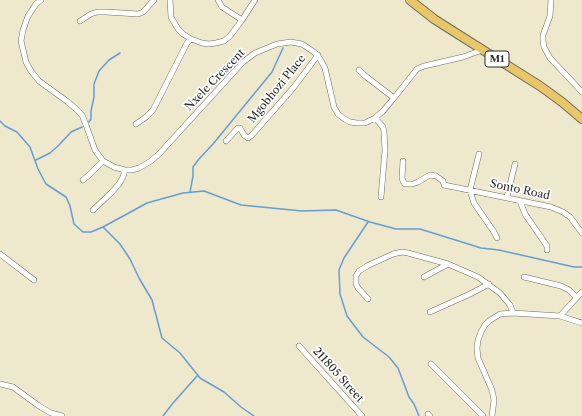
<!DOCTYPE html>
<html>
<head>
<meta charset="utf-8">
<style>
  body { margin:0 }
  canvas { display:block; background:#eee8cc }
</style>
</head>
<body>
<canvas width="582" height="416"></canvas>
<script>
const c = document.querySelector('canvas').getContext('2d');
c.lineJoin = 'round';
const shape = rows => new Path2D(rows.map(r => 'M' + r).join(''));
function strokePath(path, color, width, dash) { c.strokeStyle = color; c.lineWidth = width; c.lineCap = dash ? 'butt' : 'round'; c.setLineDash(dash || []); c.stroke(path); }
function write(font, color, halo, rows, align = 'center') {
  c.font = font + ' "Libre Caslon Text",serif'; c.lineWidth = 3.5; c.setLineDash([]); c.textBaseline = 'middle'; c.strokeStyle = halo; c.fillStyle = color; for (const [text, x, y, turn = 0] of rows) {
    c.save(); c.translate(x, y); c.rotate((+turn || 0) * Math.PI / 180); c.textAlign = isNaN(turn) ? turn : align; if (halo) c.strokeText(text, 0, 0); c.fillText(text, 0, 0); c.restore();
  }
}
const stream = shape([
  [0,121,5,126,17,132,30,147,38,169,46,184,66,197,70,206,74,224,83,232,91,232,103,227,120,244,130,259,139,278,152,300,162,338,180,353,200,378,224,392,241,407,254,416],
  [89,122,91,119,91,111,94,97,94,84,99,71,109,60,120,53],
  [36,160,50,153,59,145,71,132,82,127],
  [190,192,193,176,193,167,199,159,213,144,272,72,283,48],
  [368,222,344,258,339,270,340,294,347,316,363,337,389,357,398,368,409,397,414,404,419,416],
  [103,227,147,203,183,193,204,191,241,205,302,211,336,210,370,222,396,229,420,229,481,248,499,250,574,267,582,267],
  [163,416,173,403,198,375]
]);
const minor = shape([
  [41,0,36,4,28,16,23,30,21,41,26,62,31,71,39,81,68,102,76,109,82,115,86,125,95,150,103,161,114,167,125,170,132,170,139,168,151,161,159,154,243,62,255,53,277,44,291,42,302,44,314,52,320,59,325,68,334,107,338,114,343,118,350,122,357,123,365,123,375,118,383,111,394,98,417,69,424,66,463,57,482,50],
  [170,0,171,17,178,29,183,34,191,39,202,43,209,44,216,43,224,41,230,36,242,20,255,0],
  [218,0,222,7,242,20],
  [551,0,550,16,543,35,543,41,544,47,550,58,582,92],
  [80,21,91,14,97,12,106,12,138,14,143,12,154,0],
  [359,70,364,75,394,98],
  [375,118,383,127,384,132,385,150,381,197],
  [136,124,146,117,153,110,187,43,191,39],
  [226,141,238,128,240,128,244,135,248,138,252,135,294,87,318,55],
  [479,154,470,190,472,197,474,203,494,232,497,238],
  [403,161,402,178,403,181,405,184,413,184,418,182,430,175,436,176,443,181,444,185,551,207,563,212,570,217,582,233],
  [83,180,89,175,103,161],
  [507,197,515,164],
  [520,201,525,214,547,246,547,250],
  [93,210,110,194,119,184,123,177,125,170],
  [0,254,34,280],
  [424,277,448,264],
  [524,277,561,286,569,290,576,297],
  [368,299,358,288,356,284,356,276,359,271,369,265,393,254,402,252,408,253,448,264,478,277,500,293,510,305,513,313],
  [430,312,470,294,489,284],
  [560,316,582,292],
  [299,346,362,416],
  [431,364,483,416],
  [0,384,13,387,39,406,51,413,62,416],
  [428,414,430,416],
  [492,416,494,400,492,390,478,358,477,348,478,340,481,332,485,325,489,321,500,314,513,313,560,316,582,323]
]);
const trunk = shape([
  [410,0,434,19,456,33,540,86,562,102,582,119]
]);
const shields = [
  [497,59,24]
];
const shieldNames = [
  ["M1",497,59]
];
const streetNames = [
  ["Nxele Crescent",215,80,-46],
  ["Mgobhozi Place",277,89,-51],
  ["Sonto Road",520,190,12],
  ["211805 Street",338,375,48]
];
strokePath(stream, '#669dd4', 1.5);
strokePath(minor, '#6f6d63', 6);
strokePath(trunk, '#6f6d63', 10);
strokePath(minor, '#fff', 5);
strokePath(trunk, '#e9c769', 8);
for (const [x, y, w] of shields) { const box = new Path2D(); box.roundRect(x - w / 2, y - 8, w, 16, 3); c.fillStyle = '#fff'; c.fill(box); strokePath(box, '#2b2b2b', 1); }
write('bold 10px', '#2b2b2b', null, shieldNames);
write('11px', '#2b2b2b', '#fff', streetNames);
</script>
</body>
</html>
